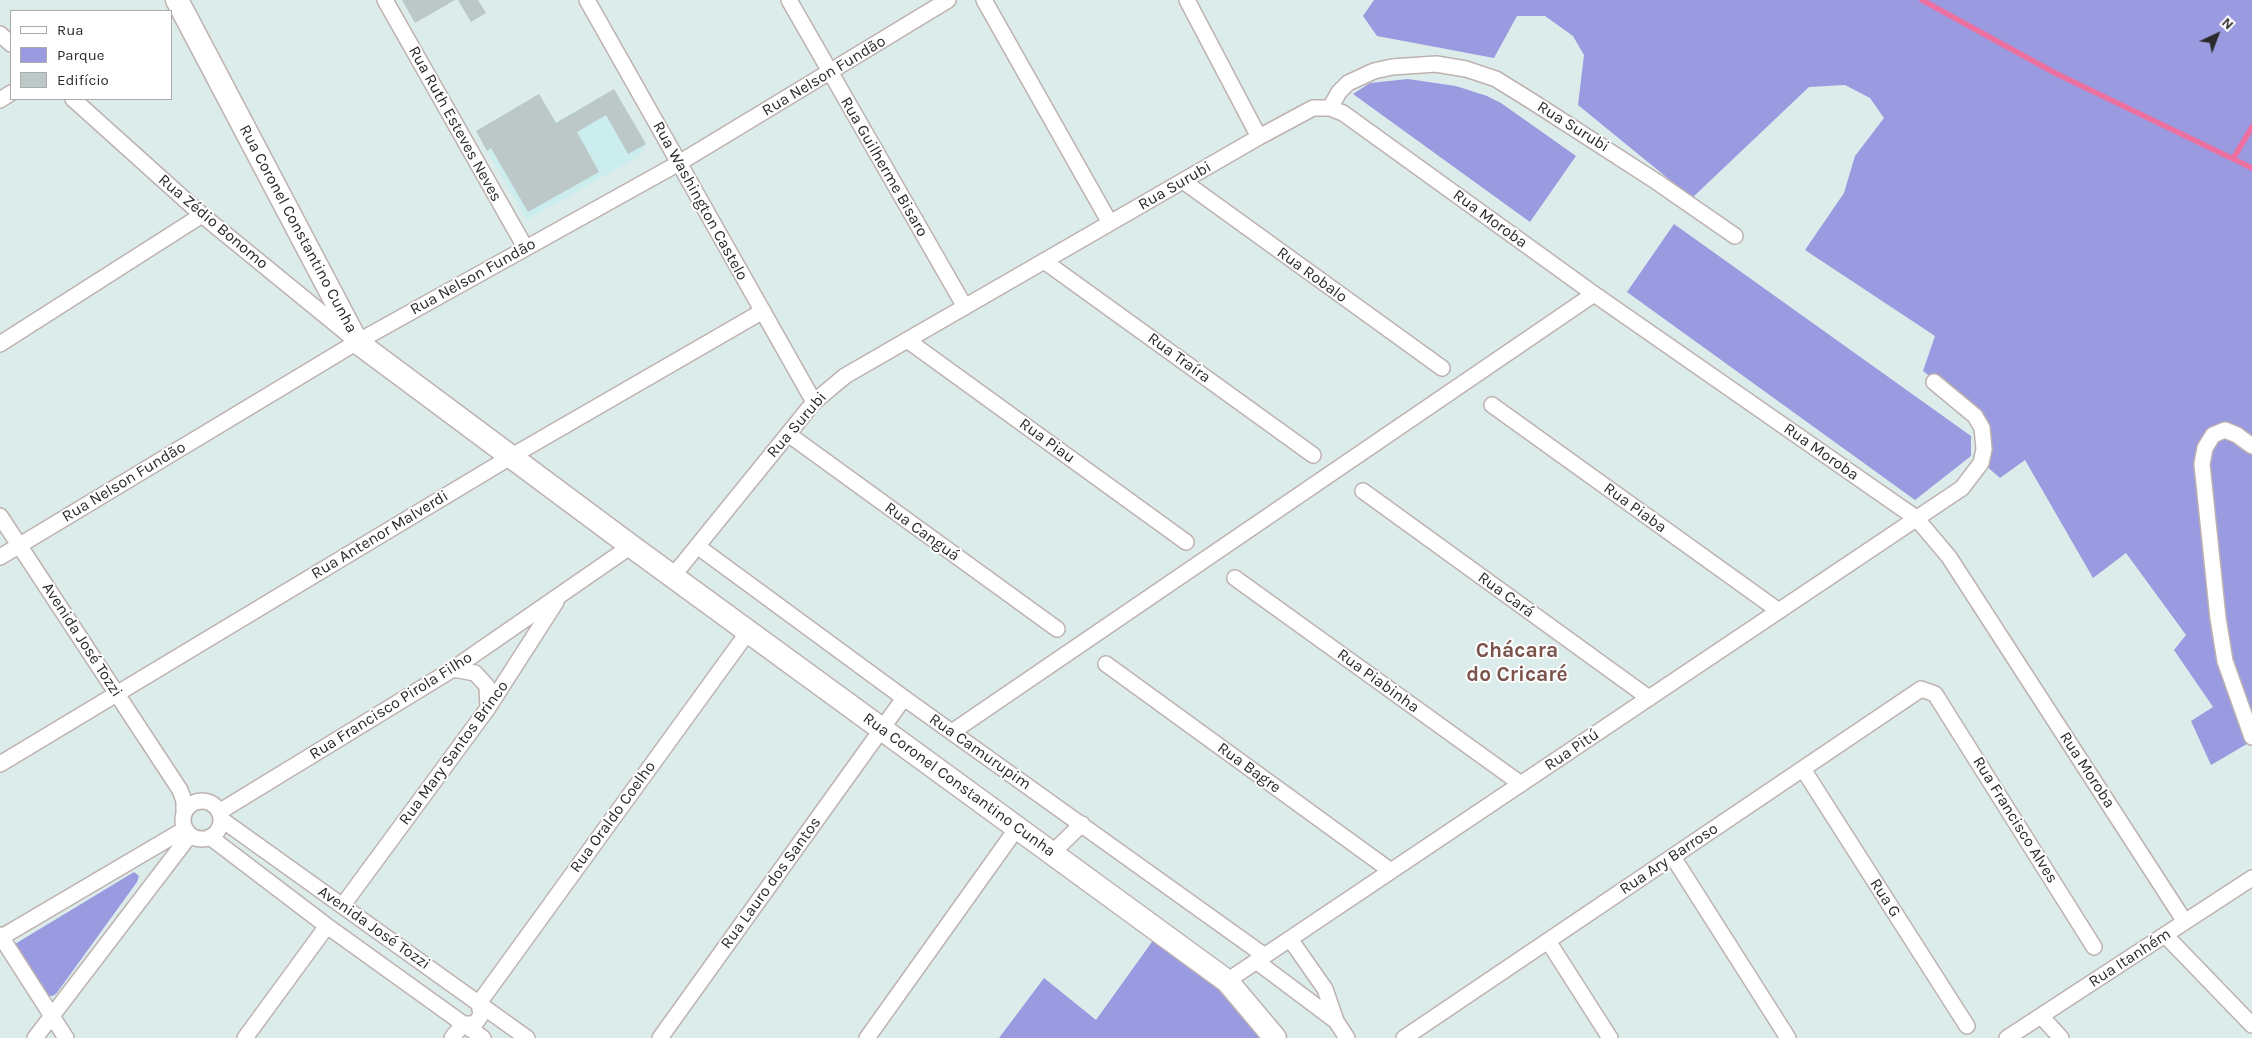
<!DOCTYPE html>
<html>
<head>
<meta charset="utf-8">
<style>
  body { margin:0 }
  #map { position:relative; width:2252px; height:1038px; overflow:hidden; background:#dceceb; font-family:Karla,sans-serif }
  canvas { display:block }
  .legend { position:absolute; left:10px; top:10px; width:162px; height:90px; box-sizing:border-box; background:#fff; border:1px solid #aaa; margin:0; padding:6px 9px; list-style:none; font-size:15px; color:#2a2a2a }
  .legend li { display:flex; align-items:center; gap:10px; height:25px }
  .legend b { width:25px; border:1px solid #aaa }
  .north { position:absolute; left:2192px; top:10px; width:50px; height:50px; -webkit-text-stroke:4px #fff; paint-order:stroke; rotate:43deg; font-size:14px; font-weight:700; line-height:20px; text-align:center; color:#2a2a2a }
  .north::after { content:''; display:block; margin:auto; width:18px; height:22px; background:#2a2a2a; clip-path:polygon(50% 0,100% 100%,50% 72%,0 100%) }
</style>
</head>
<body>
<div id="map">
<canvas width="2252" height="1038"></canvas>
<ul class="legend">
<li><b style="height:6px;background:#fff"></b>Rua</li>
<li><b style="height:14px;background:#9a9ae1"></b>Parque</li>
<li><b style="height:14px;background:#bcc7c7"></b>Edifício</li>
</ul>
<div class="north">N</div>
</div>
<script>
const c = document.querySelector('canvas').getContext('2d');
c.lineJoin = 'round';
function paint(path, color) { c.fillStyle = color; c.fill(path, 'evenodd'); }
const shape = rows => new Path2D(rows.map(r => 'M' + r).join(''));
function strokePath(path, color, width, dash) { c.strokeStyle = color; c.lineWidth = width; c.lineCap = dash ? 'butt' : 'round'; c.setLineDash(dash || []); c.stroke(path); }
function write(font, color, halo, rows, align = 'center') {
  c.font = font + ' Karla,sans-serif'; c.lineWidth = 4; c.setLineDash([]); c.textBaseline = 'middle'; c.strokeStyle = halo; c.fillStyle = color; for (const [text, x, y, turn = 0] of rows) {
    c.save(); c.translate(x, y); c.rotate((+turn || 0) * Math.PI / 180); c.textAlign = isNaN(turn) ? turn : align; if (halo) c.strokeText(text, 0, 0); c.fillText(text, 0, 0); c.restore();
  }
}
const education = shape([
  [614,89,646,144,641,155,527,220,476,131,539,94,556,122]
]);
const green = shape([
  [1374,0,2252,0,2252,713,2245,719,2252,741,2211,765,2191,721,2213,707,2174,650,2186,635,2126,553,2093,578,2025,460,2000,478,1984,464,1985,432,1953,394,1923,371,1935,336,1805,250,1844,193,1855,156,1884,118,1870,98,1845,85,1809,87,1692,198,1578,105,1584,55,1573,36,1545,16,1517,16,1494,58,1377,36,1363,16],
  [1408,79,1456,86,1487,96,1501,103,1576,156,1530,222,1353,94,1370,83],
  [1674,224,1971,436,1971,456,1915,500,1627,292],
  [134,872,139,876,137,882,56,994,52,996,46,996,15,947,15,944],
  [1159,932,1237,998,1265,1038,999,1038,1044,978,1096,1020]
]);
const stream = shape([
  [1922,0,2055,73,2252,168],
  [2233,159,2252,127]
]);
const building = shape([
  [402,0,455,0,415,23],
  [458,0,478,0,486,13,471,22],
  [614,89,646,144,628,154,606,115,577,132,599,172,528,212,491,148,487,151,476,131,539,94,556,123]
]);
const street = shape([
  [385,0,525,247],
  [587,0,814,402],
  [789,0,965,307],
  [984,0,1110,223],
  [1187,0,1259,137],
  [0,34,11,44],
  [73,99,202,215,349,335],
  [0,100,11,93],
  [1330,108,1339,92,1348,83,1374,71,1392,67,1436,64,1466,69,1496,79,1533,102,1657,182,1735,236],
  [1183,181,1442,368],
  [1044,261,1313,455],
  [907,340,1186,542],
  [0,344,202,215],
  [1492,405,1779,611],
  [788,434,1057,629],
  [2252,446,2237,435,2225,430,2213,435,2205,448,2202,464,2218,618,2225,661,2252,737],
  [1363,491,1649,698],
  [0,516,180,790,184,801,184,814],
  [697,546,904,698,1265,956],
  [0,557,357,342,679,163,948,0],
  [673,576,814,402,845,376,1259,137,1313,108,1330,108,1343,113,1594,294,1916,518,1949,557,2185,922],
  [1235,578,1521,784],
  [1106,664,1391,871],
  [453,669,475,673,487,686,488,708],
  [952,732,1594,294],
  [0,764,512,456,763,311],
  [1803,769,1967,1026],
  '183 820a19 19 0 1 1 38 0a19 19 0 1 1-38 0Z',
  [219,812,453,669,631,546],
  [221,819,527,1038],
  [210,837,327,926,483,1038],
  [1052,853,1082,824],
  [1673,857,1788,1038],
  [343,905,488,708,556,602],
  [0,935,66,1038],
  [2165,935,2252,1025],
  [0,938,185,829],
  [1290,939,1325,989,1336,1021,1347,1038],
  [1548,941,1610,1038],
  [1256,961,1336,1021],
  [1227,981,1962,488,1981,463,1984,449,1982,428,1975,416,1934,382],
  [2041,1016,2061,1038],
  [463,1024,475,1024,481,1015,479,1003,748,632],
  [35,1038,190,835],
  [245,1038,327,926],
  [452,1038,463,1024],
  [660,1038,904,698],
  [867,1038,1017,828],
  [1404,1038,1921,689,1935,694,2094,947],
  [2007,1038,2252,878]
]);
const secondary = shape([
  [177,0,357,342,631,546,1227,981,1275,1038]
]);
const streetNames = [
  ["Rua Nelson Fundão",824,76,-31],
  ["Rua Ruth Esteves Neves",455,124,61],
  ["Rua Surubi",1573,127,32],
  ["Rua Guilherme Bisaro",884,167,60],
  ["Rua Surubi",1175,186,-30],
  ["Rua Washington Castelo",700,201,61],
  ["Rua Moroba",1490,219,36],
  ["Rua Zédio Bonomo",213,222,40],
  ["Rua Coronel Constantino Cunha",298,229,62],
  ["Rua Robalo",1312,275,36],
  ["Rua Nelson Fundão",473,277,-29],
  ["Rua Traíra",1179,358,36],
  ["Rua Surubi",797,425,-49],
  ["Rua Piau",1047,441,36],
  ["Rua Moroba",1821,452,35],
  ["Rua Nelson Fundão",124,482,-31],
  ["Rua Piaba",1635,508,36],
  ["Rua Canguá",922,532,36],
  ["Rua Antenor Malverdi",380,535,-31],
  ["Rua Cará",1506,595,36],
  ["Avenida José Tozzi",82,640,57],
  ["Rua Piabinha",1378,681,36],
  ["Rua Francisco Pirola Filho",391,706,-32],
  ["Rua Pitú",1572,750,-34],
  ["Rua Camurupim",980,752,35],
  ["Rua Mary Santos Brinco",454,753,-54],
  ["Rua Bagre",1249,768,36],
  ["Rua Moroba",2087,770,57],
  ["Rua Coronel Constantino Cunha",959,785,36],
  ["Rua Oraldo Coelho",613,817,-54],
  ["Rua Francisco Alves",2015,820,58],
  ["Rua Ary Barroso",1669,859,-34],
  ["Rua Lauro dos Santos",771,883,-54],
  ["Rua G",1885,898,57],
  ["Avenida José Tozzi",374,928,35],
  ["Rua Itanhém",2130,958,-33]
];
const districtNames = [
  ["Chácara",1517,651],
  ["do Cricaré",1517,675]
];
paint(education, '#cceded');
paint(green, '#9a9ae1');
strokePath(stream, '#ec71a1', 5.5);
paint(building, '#bcc7c7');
strokePath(street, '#beb2b0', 18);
strokePath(secondary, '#beb2b0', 25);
strokePath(street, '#fff', 15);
strokePath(secondary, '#fff', 22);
write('16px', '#2a2a2a', '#fff', streetNames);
write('bold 21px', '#7a534b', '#fff', districtNames);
</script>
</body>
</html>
